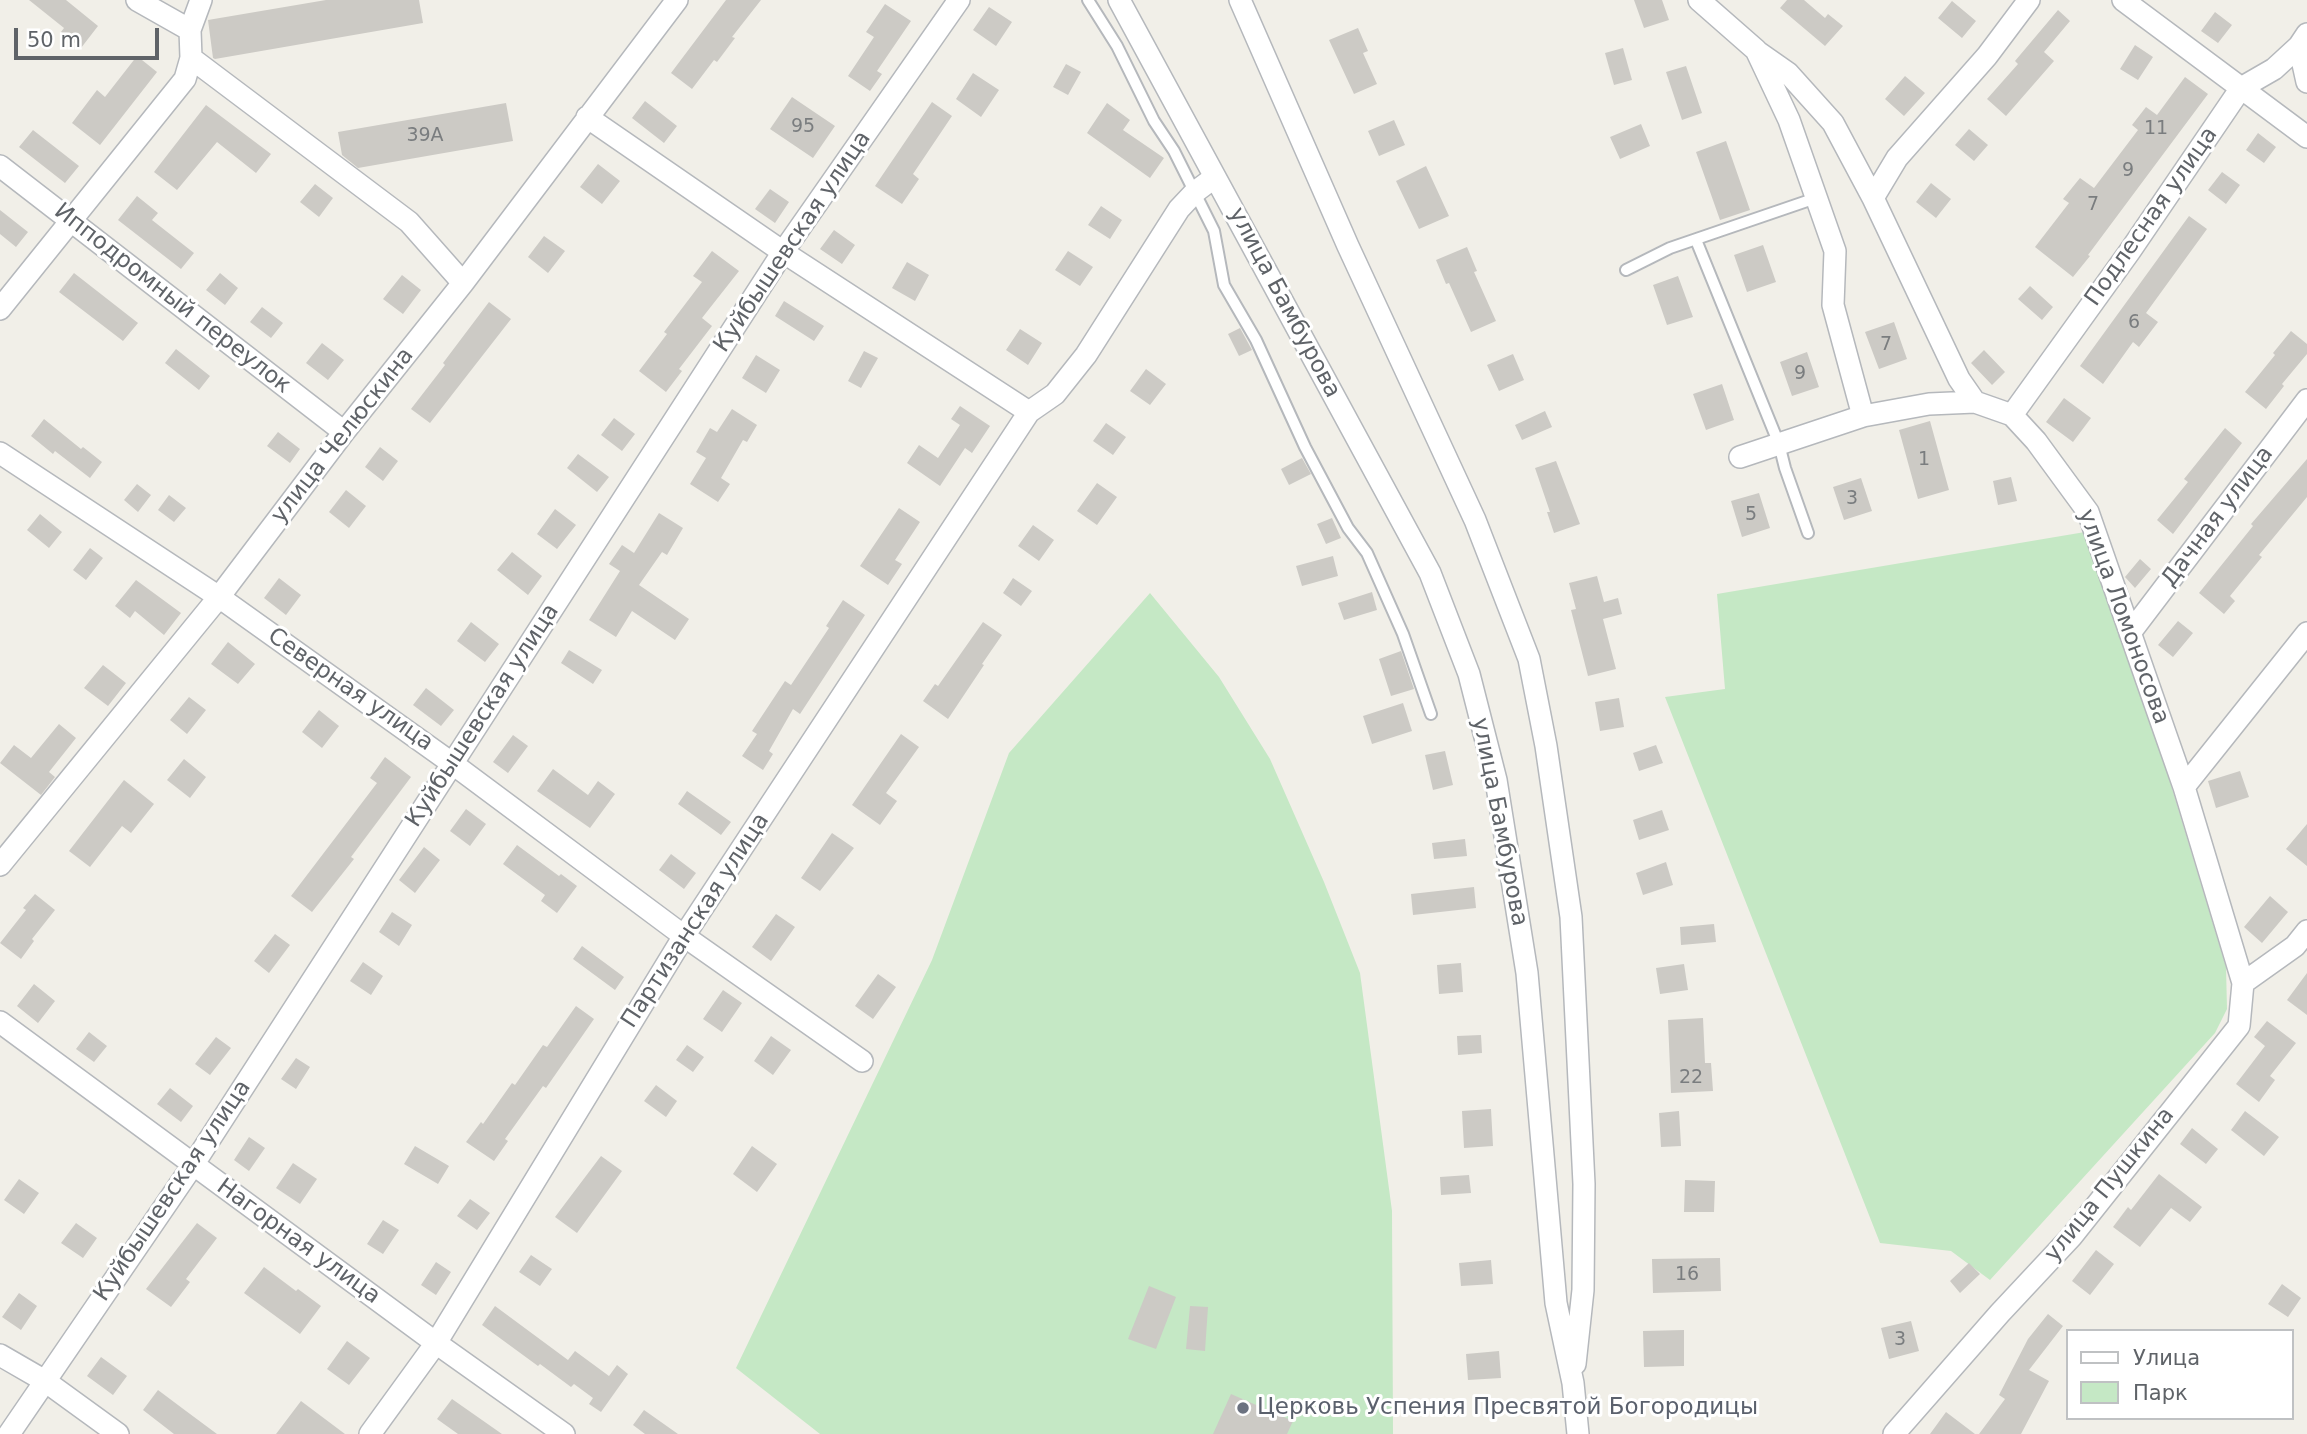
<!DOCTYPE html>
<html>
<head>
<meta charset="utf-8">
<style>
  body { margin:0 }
  #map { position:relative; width:2307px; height:1434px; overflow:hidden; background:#f1efe8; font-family:"DejaVu Sans",sans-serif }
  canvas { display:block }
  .legend { position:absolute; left:2066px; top:1329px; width:228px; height:91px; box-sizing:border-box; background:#fff; border:2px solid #bfc1c3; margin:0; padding:9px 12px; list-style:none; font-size:21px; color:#5f6368 }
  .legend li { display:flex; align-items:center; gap:14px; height:35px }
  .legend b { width:35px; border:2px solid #bfc1c3 }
  .scale { position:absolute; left:14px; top:28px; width:145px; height:32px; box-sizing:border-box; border:4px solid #5f6368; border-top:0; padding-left:9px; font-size:21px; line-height:24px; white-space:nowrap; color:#5f6368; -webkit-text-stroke:5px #fff; paint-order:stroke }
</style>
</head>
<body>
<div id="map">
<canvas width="2307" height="1434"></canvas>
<ul class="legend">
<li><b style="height:9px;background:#fff"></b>Улица</li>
<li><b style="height:19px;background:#c5e8c5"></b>Парк</li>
</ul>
<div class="scale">50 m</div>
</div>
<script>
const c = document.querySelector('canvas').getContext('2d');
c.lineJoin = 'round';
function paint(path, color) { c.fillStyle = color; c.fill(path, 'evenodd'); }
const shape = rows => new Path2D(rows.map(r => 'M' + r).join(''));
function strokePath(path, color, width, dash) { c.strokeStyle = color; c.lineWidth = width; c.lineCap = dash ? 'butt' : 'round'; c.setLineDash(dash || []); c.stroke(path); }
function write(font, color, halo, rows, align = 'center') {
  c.font = font + ' "DejaVu Sans",sans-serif'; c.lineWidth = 6; c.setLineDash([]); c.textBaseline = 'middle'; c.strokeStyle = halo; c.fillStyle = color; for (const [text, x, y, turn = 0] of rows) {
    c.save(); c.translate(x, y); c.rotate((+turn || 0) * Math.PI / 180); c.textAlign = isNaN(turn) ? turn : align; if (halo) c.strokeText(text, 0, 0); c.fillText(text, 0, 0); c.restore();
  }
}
const green = shape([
  [2085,532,2144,696,2226,967,2227,1009,2215,1033,1990,1280,1951,1251,1880,1243,1665,697,1725,689,1717,594],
  [1150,593,1219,677,1270,759,1324,882,1360,973,1392,1211,1393,1434,820,1434,736,1368,932,960,1009,753]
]);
const building = shape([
  [29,0,66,0,98,26,81,48,61,32,64,28],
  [326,0,419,0,423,23,215,59,213,58,208,20],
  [726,0,761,0,732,37,735,38,717,62,714,60,692,89,671,73],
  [1634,0,1662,0,1669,20,1644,28],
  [1787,0,1804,0,1825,18,1828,14,1843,26,1825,46,1780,8],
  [1952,1,1976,21,1962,38,1938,18],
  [885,4,911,21,877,71,882,74,870,91,848,76,874,37,866,32],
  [989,7,1012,22,996,46,973,30],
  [2058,10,2070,21,2044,52,2054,61,2006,116,1987,99,2018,64,2015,61],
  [2215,12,2232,25,2218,43,2201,31],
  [1358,28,1368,51,1363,53,1377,84,1354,94,1329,40],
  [2135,45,2153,57,2138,80,2120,69],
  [1623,48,1632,80,1614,85,1605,53],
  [137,56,157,72,100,145,72,123,97,90,105,97],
  [1066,64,1081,72,1068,95,1053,87],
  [1686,66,1702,113,1682,120,1666,72],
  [973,73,999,90,981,117,956,99],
  [1905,76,1925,93,1904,116,1885,99],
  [2185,77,2208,94,2088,255,2090,256,2073,277,2035,247,2069,203,2063,199,2080,178,2094,188,2138,130,2132,125,2146,107,2157,115],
  [792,97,835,126,813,158,770,129],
  [645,101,677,126,664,143,632,118],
  [932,102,952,116,913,174,919,179,902,204,875,186],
  [506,103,513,141,358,168,342,155,338,132],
  [1107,103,1130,120,1123,130,1164,158,1150,178,1087,133],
  [206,105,271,154,256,173,217,142,177,190,154,172],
  [1394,120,1405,145,1379,156,1368,131],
  [1641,124,1650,146,1620,159,1610,137],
  [1969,129,1988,145,1974,161,1955,145],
  [33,130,79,166,65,183,19,147],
  [2258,133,2276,147,2264,163,2246,150],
  [1726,141,1750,210,1720,220,1696,152],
  [598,164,620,181,602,204,580,187],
  [1426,166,1449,216,1419,229,1396,181],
  [2222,172,2240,185,2226,204,2208,190],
  [1931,183,1951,199,1936,218,1916,202],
  [315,184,333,198,319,217,300,202],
  [770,189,789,202,775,223,755,209],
  [137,196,158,213,152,220,194,253,181,269,118,220],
  [1101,206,1122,220,1110,239,1088,225],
  [0,210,28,232,16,247,0,234],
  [2189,216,2207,229,2146,313,2158,322,2139,347,2133,342,2103,384,2080,366],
  [834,230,855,245,842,264,820,249],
  [544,236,565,251,548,273,528,257],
  [1763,245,1776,282,1747,292,1734,255],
  [1467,247,1477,271,1474,272,1496,321,1471,332,1449,283,1446,284,1436,260],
  [712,251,739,271,702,318,712,326,679,369,682,371,666,392,639,371,667,334,664,332,702,282,693,276],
  [1068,251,1093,267,1080,286,1055,270],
  [907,262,929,275,915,301,892,288],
  [74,273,138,323,123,341,59,292],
  [220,273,238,288,225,305,206,290],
  [402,275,421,290,403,314,383,299],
  [1678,276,1693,317,1667,325,1653,285],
  [2030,286,2053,307,2042,320,2018,299],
  [784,301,824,326,814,341,775,316],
  [489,302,511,319,430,423,411,409,445,365,443,363],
  [262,307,283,323,271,338,250,322],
  [1894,322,1907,359,1879,369,1865,332],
  [1240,328,1252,350,1239,356,1228,334],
  [1020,329,1042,343,1028,365,1006,350],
  [2291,331,2307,344,2307,354,2282,384,2284,386,2266,409,2245,392,2275,355,2273,353],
  [322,343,344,360,328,380,306,363],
  [176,349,210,376,199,390,165,363],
  [1984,350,2005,372,1992,385,1971,363],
  [864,351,878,358,861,388,848,381],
  [1807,352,1819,387,1792,396,1780,362],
  [1513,354,1524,380,1499,391,1487,365],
  [756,355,780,370,766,393,742,378],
  [1146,369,1166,384,1150,405,1130,391],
  [1722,384,1734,420,1706,430,1693,394],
  [2064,398,2091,418,2073,442,2046,422],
  [960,406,990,426,972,453,965,448,940,486,907,463,919,445,938,458,960,425,951,419],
  [732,409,757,425,747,442,743,440,721,478,730,484,718,502,690,484,706,458,696,452,710,428,717,432],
  [1545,411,1552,427,1522,440,1515,425],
  [614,418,635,434,622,451,601,435],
  [44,419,81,449,83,447,102,462,90,478,55,451,53,454,31,436],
  [1930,421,1949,490,1918,499,1899,430],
  [1106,423,1126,437,1113,455,1093,441],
  [2225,428,2242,443,2173,534,2157,520,2188,482,2184,479],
  [278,432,300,449,290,463,267,446],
  [380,447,398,461,383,481,365,467],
  [578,454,609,477,597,492,567,468],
  [1302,458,1311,474,1289,485,1281,469],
  [2307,459,2307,497,2259,555,2262,557,2230,596,2235,601,2224,614,2199,593,2253,526,2251,524],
  [1556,461,1580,524,1554,533,1547,512,1550,512,1535,468],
  [2011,477,2017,501,1998,505,1993,481],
  [1861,478,1872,511,1844,520,1833,487],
  [1097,483,1117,497,1097,525,1077,511],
  [137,484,151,495,138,512,124,500],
  [346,490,366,506,349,528,329,512],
  [1759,493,1770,528,1742,537,1731,501],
  [169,495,186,508,174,522,158,510],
  [899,508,920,522,895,560,902,564,888,585,860,566],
  [555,509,576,525,557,549,537,534],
  [659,513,683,528,667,555,662,552,639,585,689,619,675,640,632,611,616,637,589,620,620,571,609,564,622,545,634,553],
  [40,514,62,532,49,548,27,530],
  [1332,518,1341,538,1326,544,1317,524],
  [1033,525,1054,540,1039,561,1018,546],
  [90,548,103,558,86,580,73,570],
  [512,552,542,576,528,595,497,570],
  [1333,556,1338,576,1302,586,1296,566],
  [2140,559,2151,569,2135,588,2125,577],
  [1597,576,1604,602,1618,598,1622,614,1603,619,1616,669,1588,676,1571,610,1576,609,1569,583],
  [279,578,301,595,286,615,264,598],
  [1013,578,1032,591,1021,606,1003,593],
  [136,580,181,613,164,635,135,611,130,618,115,606],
  [1372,592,1377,610,1344,620,1338,603],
  [843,600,865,615,800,714,793,709,769,751,773,754,763,770,742,756,757,734,752,731,785,681,791,685,829,628,826,626],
  [2178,621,2193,633,2173,657,2158,645],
  [471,622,499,644,485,662,457,641],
  [983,622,1002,635,982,664,984,665,948,719,923,701,935,684,938,686],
  [228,642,255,664,238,684,211,664],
  [569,650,602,670,593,684,561,663],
  [1401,651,1414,689,1391,696,1379,659],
  [103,665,126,683,108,706,84,688],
  [426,688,454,710,441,726,413,705],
  [189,697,206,710,187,734,170,720],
  [1619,698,1624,727,1600,731,1595,702],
  [1403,703,1412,731,1372,744,1363,716],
  [319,710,339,726,322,748,302,732],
  [59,724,76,738,49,772,55,777,41,795,0,763,14,745,31,758],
  [901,734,919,747,886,793,897,801,880,825,852,805],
  [513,735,528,746,508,773,493,762],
  [1656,745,1663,763,1639,771,1633,753],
  [1445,751,1453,785,1433,790,1425,755],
  [385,757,411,777,351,857,354,859,312,912,291,896,377,783,370,778],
  [184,759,206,777,190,798,167,780],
  [553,769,588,795,598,781,615,794,590,828,537,791],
  [2240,771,2249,797,2216,808,2208,781],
  [124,780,154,804,131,833,122,826,90,867,69,851],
  [687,791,731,822,721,835,678,804],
  [466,809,486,824,470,846,450,831],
  [1662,810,1669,830,1639,840,1633,820],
  [2307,824,2307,866,2286,849],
  [832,833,854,848,820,891,801,878],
  [1465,839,1467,856,1434,859,1432,843],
  [517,845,559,876,561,874,577,886,557,913,541,901,545,895,503,864],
  [424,847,440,860,415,893,399,880],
  [671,854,696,873,684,889,659,870],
  [1666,862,1673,885,1643,895,1636,873],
  [1474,887,1476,908,1413,915,1411,894],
  [35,894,55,910,32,939,34,941,21,959,0,943,26,910,23,908],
  [2270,896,2288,912,2262,943,2244,927],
  [392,912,412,925,399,946,379,932],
  [776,914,795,927,771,961,752,947],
  [1714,924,1716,942,1681,945,1680,927],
  [275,934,290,945,269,973,254,961],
  [582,946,624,977,615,990,573,959],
  [363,962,383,976,371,995,350,981],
  [1461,963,1463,992,1439,994,1437,965],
  [1684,964,1688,990,1660,994,1656,968],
  [2307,973,2307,1015,2287,1000],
  [878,974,896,987,873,1019,855,1006],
  [34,984,55,1001,38,1023,17,1006],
  [723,990,742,1003,722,1032,703,1019],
  [576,1006,594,1019,546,1088,543,1086,505,1139,508,1141,494,1161,466,1142,481,1122,483,1124,512,1083,515,1085,543,1045,547,1047],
  [1703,1018,1705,1063,1711,1063,1713,1091,1671,1093,1668,1020],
  [2267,1021,2296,1043,2270,1076,2275,1080,2259,1102,2236,1084,2265,1046,2254,1037],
  [89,1032,107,1046,94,1062,76,1049],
  [1481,1035,1482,1053,1458,1055,1457,1036],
  [771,1036,791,1050,773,1075,754,1061],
  [216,1037,231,1048,210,1075,195,1064],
  [687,1045,704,1057,693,1072,676,1060],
  [296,1058,310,1067,296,1089,281,1079],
  [656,1085,677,1101,666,1117,644,1101],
  [170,1088,193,1106,181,1122,157,1104],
  [1491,1109,1493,1146,1464,1148,1462,1111],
  [1679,1111,1681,1146,1661,1147,1659,1113],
  [2245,1111,2279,1137,2264,1156,2231,1130],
  [2192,1128,2218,1149,2206,1164,2180,1144],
  [249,1137,265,1148,249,1171,234,1160],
  [415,1146,449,1166,438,1184,404,1164],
  [752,1146,777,1164,757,1192,733,1174],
  [601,1156,622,1171,577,1233,555,1217],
  [293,1163,317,1179,300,1204,276,1188],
  [2159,1174,2202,1207,2190,1222,2171,1208,2140,1247,2113,1227,2128,1207,2131,1210],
  [1469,1175,1471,1193,1441,1195,1440,1177],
  [19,1179,39,1193,24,1214,4,1200],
  [1685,1180,1715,1181,1714,1212,1684,1212],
  [470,1199,490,1213,477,1230,457,1216],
  [383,1220,399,1230,383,1254,367,1244],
  [76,1223,97,1238,83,1258,61,1243],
  [197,1223,217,1238,186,1279,190,1282,171,1307,146,1289],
  [2096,1250,2114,1264,2090,1295,2072,1281],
  [531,1255,552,1269,540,1286,519,1272],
  [1720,1258,1721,1291,1653,1293,1652,1259],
  [1491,1260,1493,1284,1461,1286,1459,1263],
  [436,1262,451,1272,436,1295,421,1285],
  [1969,1263,1980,1274,1960,1293,1950,1281],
  [264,1267,296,1291,298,1289,321,1306,300,1334,244,1293],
  [2282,1284,2301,1298,2288,1317,2268,1304],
  [1149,1286,1176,1297,1156,1349,1128,1339],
  [19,1293,37,1306,21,1330,2,1317],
  [495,1306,568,1360,575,1351,609,1376,617,1365,628,1374,601,1412,589,1404,593,1398,574,1384,571,1387,540,1364,538,1366,482,1325],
  [1190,1306,1208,1307,1205,1351,1186,1349],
  [2048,1314,2063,1326,2029,1370,2049,1381,2021,1434,1979,1434,2005,1399,1999,1395,2028,1339],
  [1911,1321,1919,1351,1889,1359,1881,1328],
  [1684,1330,1684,1366,1644,1367,1643,1331],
  [347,1341,370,1358,349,1385,327,1369],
  [1499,1351,1501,1378,1468,1380,1466,1354],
  [101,1357,127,1376,113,1395,87,1376],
  [158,1390,186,1411,217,1434,174,1434,143,1410],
  [1231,1394,1293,1421,1287,1434,1213,1434],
  [452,1399,502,1434,458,1434,437,1419],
  [301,1401,345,1434,276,1434],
  [644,1410,678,1434,645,1434,633,1425],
  [1946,1412,1975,1434,1930,1434]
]);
const lane = shape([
  [1088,0,1117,46,1154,121,1174,151,1214,231,1224,285,1256,340,1305,447,1348,528,1367,553,1403,634,1431,714],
  [1696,240,1779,444,1785,468,1808,533],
  [1626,270,1670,248,1816,198]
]);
const street = shape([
  [137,0,190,30],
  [1119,0,1430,573,1469,674,1496,780,1527,973,1556,1303,1573,1383,1578,1434],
  [1240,0,1348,246,1475,520,1529,659,1546,746,1571,917,1584,1184,1583,1290,1575,1364],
  [1699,0,1756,50,1789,120,1835,251,1833,305,1863,416],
  [2123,0,2307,137],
  [2299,46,2307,82],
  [1758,52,1788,73,1833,123,1873,198,1959,379,1975,402],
  [191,58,409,222,463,283],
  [587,117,783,252,1029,412],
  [0,166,344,432],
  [1873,198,1897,158,1987,56,2029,0],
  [0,309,185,79,191,58,190,30,201,0],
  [2012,415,2130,251,2241,88,2274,69,2299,46,2307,34],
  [0,453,219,597,453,764,684,936,862,1061],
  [1740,457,1863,416,1929,404,1975,402,2012,415,2036,441,2088,512,2184,787,2243,983,2239,1026,2072,1236,2000,1313,1894,1434],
  [2130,633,2307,400],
  [2184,787,2307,633],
  [0,865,219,597,344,432,463,283,677,0],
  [2243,983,2295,946,2307,931],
  [0,1022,436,1343,564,1434],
  [0,1355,45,1381,118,1434],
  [9,1434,193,1165,783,252,959,0],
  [370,1434,436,1343,684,936,1029,412,1055,394,1086,355,1179,209,1195,192,1215,177]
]);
const markers = [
  [1243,1408,7,"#6b7280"]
];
const numberNames = [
  ["95",803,127],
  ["11",2156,129],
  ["39А",425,136],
  ["9",2128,171],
  ["7",2093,205],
  ["6",2134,323],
  ["7",1886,345],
  ["9",1800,374],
  ["1",1924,460],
  ["3",1852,499],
  ["5",1751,515],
  ["22",1691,1078],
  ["16",1687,1275],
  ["3",1900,1340]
];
const streetNames = [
  ["Подлесная улица",2152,217,-55],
  ["Куйбышевская улица",793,242,-56],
  ["Ипподромный переулок",172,299,38],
  ["улица Бамбурова",1284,303,62],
  ["улица Челюскина",343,436,-52],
  ["Дачная улица",2218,517,-53],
  ["улица Ломоносова",2123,617,70],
  ["Северная улица",350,690,35],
  ["Куйбышевская улица",483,716,-57],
  ["улица Бамбурова",1499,822,79],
  ["Партизанская улица",696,921,-57],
  ["улица Пушкина",2110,1185,-51],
  ["Куйбышевская улица",173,1191,-56],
  ["Нагорная улица",298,1242,36]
];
const worshipNames = [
  ["Церковь Успения Пресвятой Богородицы",1257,1408]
];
paint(green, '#c5e8c5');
paint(building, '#cccac5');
strokePath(lane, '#b5b8bc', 14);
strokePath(street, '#b5b8bc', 24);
strokePath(lane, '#fff', 10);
strokePath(street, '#fff', 21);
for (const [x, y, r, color] of markers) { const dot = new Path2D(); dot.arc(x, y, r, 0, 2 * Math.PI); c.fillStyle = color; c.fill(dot); strokePath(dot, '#fff', 2.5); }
write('19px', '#7a7d7f', null, numberNames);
write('23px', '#5f6368', '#fff', streetNames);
write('23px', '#5b616d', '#fff', worshipNames, 'left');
</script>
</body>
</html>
